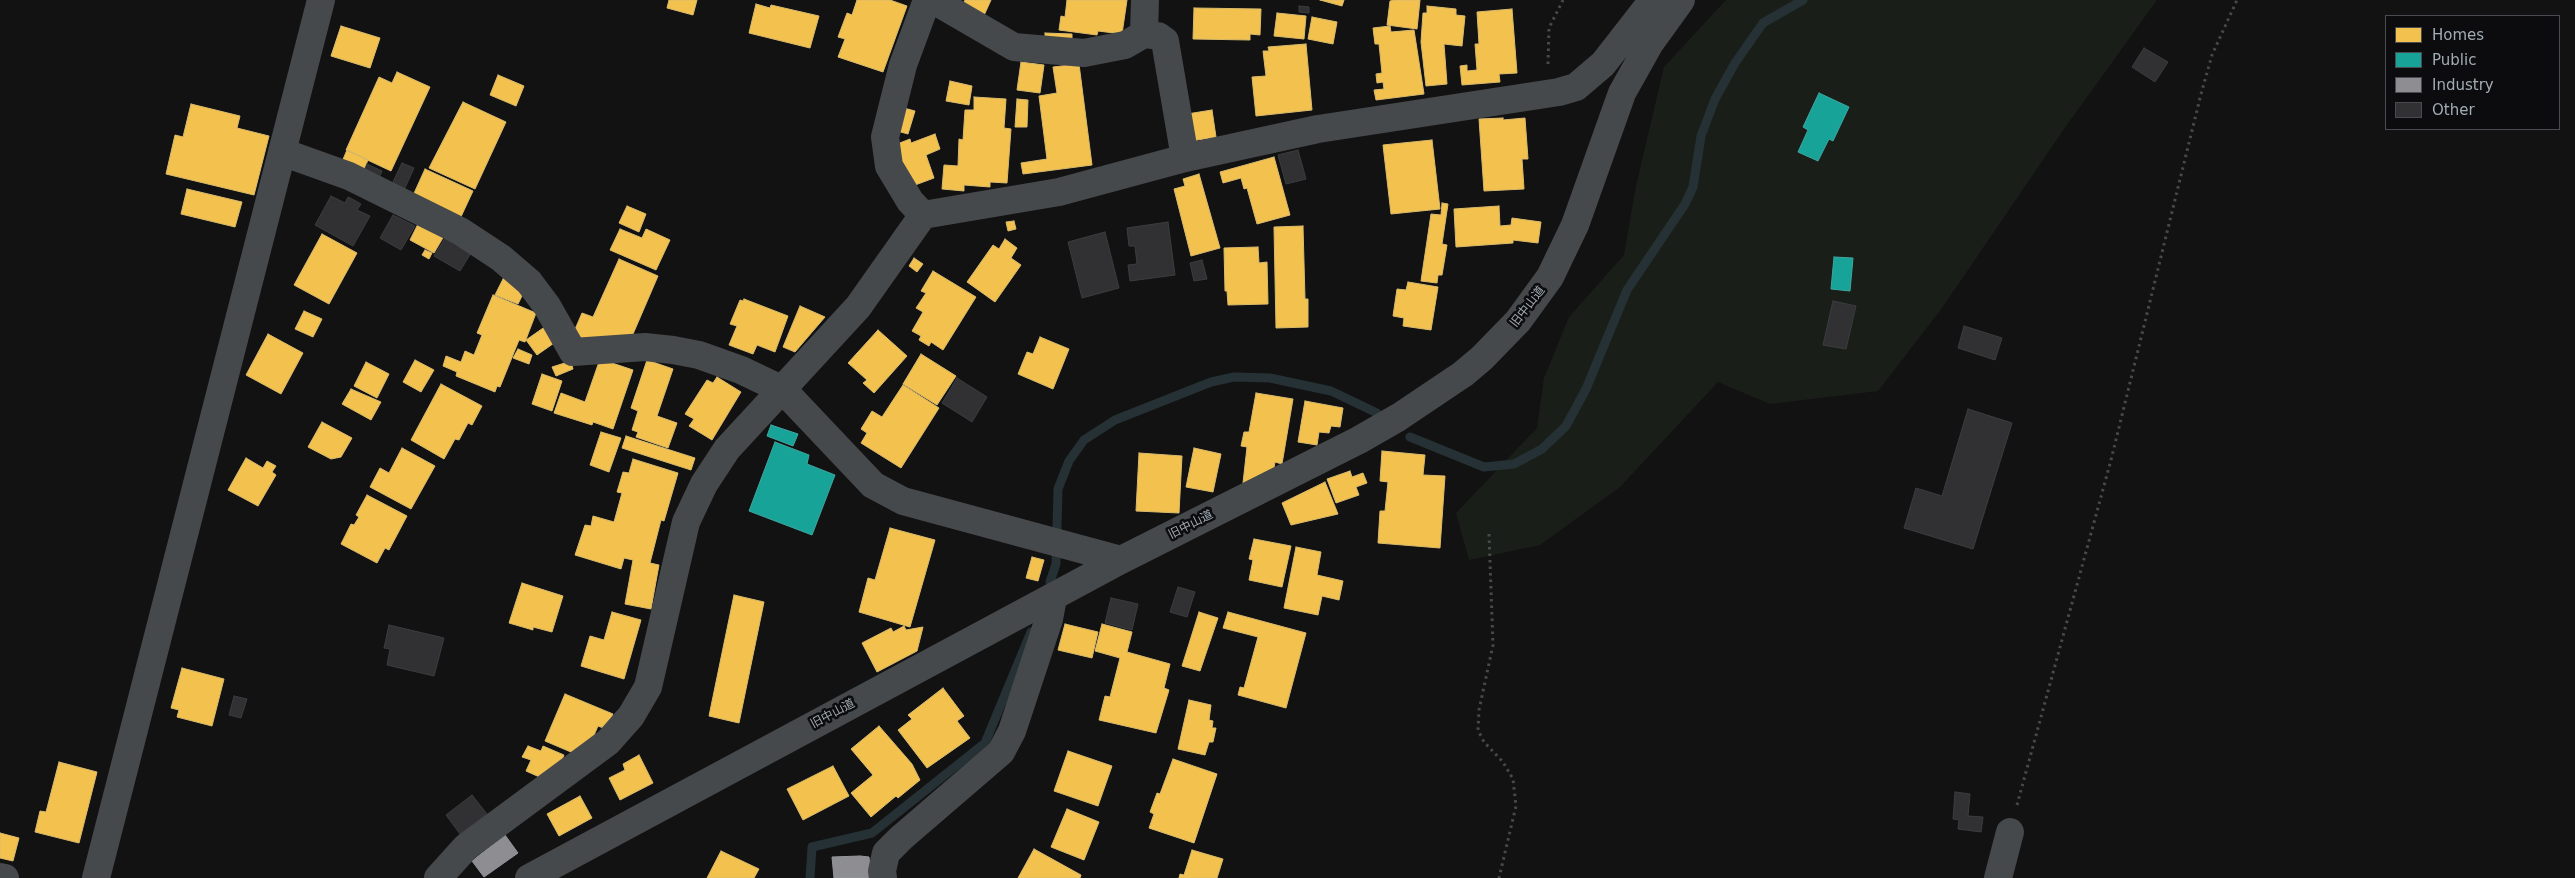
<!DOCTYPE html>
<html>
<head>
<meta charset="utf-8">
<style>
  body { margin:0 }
  #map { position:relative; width:2575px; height:878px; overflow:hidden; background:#121212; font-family:"DejaVu Sans",sans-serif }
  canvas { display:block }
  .legend { position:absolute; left:2385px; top:15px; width:175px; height:115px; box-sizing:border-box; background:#0c0c0e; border:1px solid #484c51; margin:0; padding:6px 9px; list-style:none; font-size:15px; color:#a1acb5 }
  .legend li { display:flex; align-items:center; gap:10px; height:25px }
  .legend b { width:25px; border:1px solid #484c51 }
</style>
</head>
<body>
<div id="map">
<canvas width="2575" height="878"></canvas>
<ul class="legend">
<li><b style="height:14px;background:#f2c14e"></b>Homes</li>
<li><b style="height:14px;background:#17a398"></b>Public</li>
<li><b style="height:14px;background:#8d8d92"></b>Industry</li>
<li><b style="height:14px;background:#313133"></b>Other</li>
</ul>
</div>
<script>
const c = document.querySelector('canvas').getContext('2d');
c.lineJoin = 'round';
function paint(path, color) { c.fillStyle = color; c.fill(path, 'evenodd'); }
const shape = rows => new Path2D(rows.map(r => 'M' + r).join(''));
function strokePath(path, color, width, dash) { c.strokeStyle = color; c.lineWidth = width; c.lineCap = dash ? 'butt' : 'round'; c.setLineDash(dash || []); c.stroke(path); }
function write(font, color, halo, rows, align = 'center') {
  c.font = font + ' "DejaVu Sans","Noto Sans JP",sans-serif'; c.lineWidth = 5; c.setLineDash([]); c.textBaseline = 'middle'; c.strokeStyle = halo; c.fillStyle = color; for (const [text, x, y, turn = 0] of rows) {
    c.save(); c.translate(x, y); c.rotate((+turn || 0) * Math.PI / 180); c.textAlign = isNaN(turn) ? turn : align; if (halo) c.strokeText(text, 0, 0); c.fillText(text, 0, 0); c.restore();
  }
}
const green = shape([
  [1726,0,2157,0,2064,129,1942,308,1878,391,1770,404,1718,382,1620,487,1540,545,1469,560,1456,513,1537,428,1544,378,1569,317,1624,255,1636,186,1664,67]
]);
const homes = shape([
  [669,0,697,0,693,15,667,8,669,0],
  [857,0,890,0,907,6,883,72,838,57,845,39,838,37,847,13,852,15,857,0],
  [965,0,991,0,981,22,959,13,965,0],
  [1067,0,1127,0,1122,34,1098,31,1097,35,1059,30,1061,16,1065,17,1067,0],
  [1320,0,1344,0,1342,6,1320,0],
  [1395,0,1420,0,1417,29,1387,25,1390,1,1395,0],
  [756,4,770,8,771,5,819,16,810,48,749,33,756,4],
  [1427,6,1456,9,1456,15,1465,16,1462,46,1444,44,1447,84,1426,86,1421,42,1423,13,1427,13,1427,6],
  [1194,8,1261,9,1260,35,1250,34,1250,40,1193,39,1194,8],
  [1512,9,1517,73,1499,74,1500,82,1462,85,1460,66,1467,65,1467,71,1477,70,1475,44,1479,44,1477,12,1512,9],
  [1277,13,1306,16,1304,39,1274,36,1277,13],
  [1312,17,1337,22,1333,44,1308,39,1312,17],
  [341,26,380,38,370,68,331,56,341,26],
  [1390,26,1391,32,1414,30,1424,94,1376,100,1374,90,1384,89,1383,82,1377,83,1376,74,1382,73,1379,44,1375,44,1373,28,1390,26],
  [1045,33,1072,34,1072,44,1045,44,1045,33],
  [1306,44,1312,110,1256,116,1252,77,1266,76,1263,51,1269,51,1268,47,1306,44],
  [1021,62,1044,65,1040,93,1017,90,1021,62],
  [1079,64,1092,165,1023,174,1021,163,1047,159,1039,96,1057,93,1053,67,1079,64],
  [397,72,430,87,391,171,346,150,379,77,392,83,397,72],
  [498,75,524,86,516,106,490,95,498,75],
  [950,81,972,86,969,105,946,101,950,81],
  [974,97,1006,99,1004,128,1011,129,1007,183,990,182,990,187,964,185,964,191,942,189,944,165,958,166,959,139,963,140,965,110,974,110,974,97],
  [1017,99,1028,100,1027,127,1015,127,1017,99],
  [463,102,506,122,475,189,429,168,463,102],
  [191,104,240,116,237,128,269,136,254,195,166,174,175,135,183,137,191,104],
  [904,108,915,111,908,134,897,131,904,108],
  [1212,110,1216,137,1191,141,1187,114,1212,110],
  [1503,118,1503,120,1525,118,1528,159,1522,159,1524,189,1484,191,1479,119,1503,118],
  [935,134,940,149,926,155,934,178,907,188,892,146,910,139,911,143,935,134],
  [1432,140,1440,209,1391,214,1383,145,1432,140],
  [347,150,368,160,362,174,341,164,347,150],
  [1274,157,1290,215,1257,224,1247,188,1244,189,1241,178,1223,183,1220,172,1274,157],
  [425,169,473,191,459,221,411,200,425,169],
  [1199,174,1220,248,1191,256,1174,189,1185,186,1183,179,1199,174],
  [187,189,242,202,235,227,181,214,187,189],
  [1442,203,1448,204,1442,244,1447,245,1442,275,1438,275,1437,283,1421,281,1431,214,1441,215,1442,203],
  [627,206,646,214,639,232,619,223,627,206],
  [1499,206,1500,226,1511,225,1512,218,1541,222,1538,243,1513,240,1513,243,1456,247,1454,209,1499,206],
  [1014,221,1016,229,1008,231,1006,222,1014,221],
  [419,222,444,236,434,253,410,240,419,222],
  [1303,226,1305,299,1308,299,1308,327,1276,328,1274,227,1303,226],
  [620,229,642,238,646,229,670,240,656,270,610,250,620,229],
  [322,234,357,253,329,304,294,285,322,234],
  [1005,239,1017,248,1011,258,1021,265,995,302,967,282,993,245,999,249,1005,239],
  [1258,247,1259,263,1267,262,1268,304,1228,305,1227,291,1225,291,1224,248,1258,247],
  [425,250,432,253,429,259,422,255,425,250],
  [914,258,923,264,917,272,909,266,914,258],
  [619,259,658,276,630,341,585,339,573,334,582,313,593,317,619,259],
  [933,271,976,297,943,350,931,342,929,346,919,340,921,336,912,331,923,312,916,308,926,293,921,291,933,271],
  [505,275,524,292,518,304,495,295,505,275],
  [1408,282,1438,287,1431,330,1403,326,1404,318,1393,316,1397,289,1406,290,1408,282],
  [493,295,536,313,525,342,519,340,500,387,497,386,495,392,456,376,457,372,443,366,446,356,461,362,465,351,474,355,482,335,477,333,493,295],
  [744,299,788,316,775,352,757,345,753,354,729,345,737,326,730,324,740,300,743,301,744,299],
  [800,306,825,317,795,352,783,347,800,306],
  [304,311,322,319,313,337,295,329,304,311],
  [546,326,557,341,537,355,526,340,546,326],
  [878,330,907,356,874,393,863,383,867,380,848,363,878,330],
  [268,334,303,353,281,394,246,375,268,334],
  [1040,337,1069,349,1053,389,1018,374,1027,352,1033,354,1040,337],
  [518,349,532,355,529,364,513,358,518,349],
  [921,354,956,376,937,405,903,384,921,354],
  [600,359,633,370,613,429,593,422,592,425,554,413,561,393,585,402,600,359],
  [415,360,434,370,421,392,403,382,415,360],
  [647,360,673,369,657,416,677,423,668,448,636,437,638,432,632,430,638,411,631,408,647,360],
  [571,361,573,369,556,376,552,367,571,361],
  [366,362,389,374,377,398,354,386,366,362],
  [542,374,562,381,552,411,532,404,542,374],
  [717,377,741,392,712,440,689,426,694,419,685,414,707,380,713,383,717,377],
  [441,384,482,406,472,425,468,423,459,440,455,439,444,459,411,440,441,384],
  [903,385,939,408,901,468,861,443,867,433,861,429,872,411,882,417,903,385],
  [351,389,381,402,371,420,342,404,351,389],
  [1256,393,1293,399,1282,464,1275,462,1274,468,1243,483,1247,447,1241,446,1244,432,1249,432,1256,393],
  [1305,401,1343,408,1340,427,1331,426,1329,433,1319,432,1317,445,1298,442,1305,401],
  [322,422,352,438,341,457,331,459,308,447,322,422],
  [601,432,621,438,609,472,590,465,601,432],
  [626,436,695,458,691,470,622,448,626,436],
  [402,448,435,466,411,509,370,487,380,468,389,473,402,448],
  [1194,448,1221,454,1213,492,1186,487,1194,448],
  [1382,451,1425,455,1423,475,1445,476,1440,548,1378,543,1380,511,1385,511,1388,482,1380,481,1382,451],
  [1139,453,1182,456,1179,513,1136,511,1139,453],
  [246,458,263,468,267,461,276,466,272,472,276,475,258,506,228,490,246,458],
  [633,459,678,473,664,521,661,520,650,563,659,565,651,609,625,604,633,560,624,558,621,569,575,555,585,525,591,526,593,516,614,522,622,493,617,492,623,472,629,473,633,459],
  [1350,471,1352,477,1363,473,1367,483,1356,487,1359,495,1336,503,1327,479,1350,471],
  [1325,482,1338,514,1291,525,1282,503,1325,482],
  [367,495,407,516,389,550,385,548,377,563,341,544,351,524,354,525,359,517,356,515,367,495],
  [890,528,935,540,910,627,859,612,868,578,875,580,890,528],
  [1254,539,1291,546,1282,587,1249,580,1253,560,1249,559,1254,539],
  [1296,547,1321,552,1317,575,1343,581,1339,600,1322,596,1318,615,1284,608,1296,547],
  [1032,557,1044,560,1038,581,1026,578,1032,557],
  [522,583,563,596,552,632,533,627,533,630,509,623,522,583],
  [734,595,764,602,739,723,709,716,734,595],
  [612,612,641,620,624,679,581,666,590,636,604,640,612,612],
  [1199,612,1218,618,1200,671,1182,666,1199,612],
  [1228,612,1306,633,1286,708,1238,695,1240,687,1244,688,1258,637,1223,628,1228,612],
  [1065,624,1098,632,1092,658,1058,650,1065,624],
  [1102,624,1132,632,1127,652,1170,664,1164,688,1169,690,1156,733,1099,720,1105,696,1110,697,1120,658,1095,651,1102,624],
  [904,626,906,630,923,627,917,651,877,672,862,643,891,628,893,632,904,626],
  [182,668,224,679,212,726,177,717,179,710,171,708,182,668],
  [943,688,964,716,957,721,970,738,927,768,898,730,912,719,908,715,943,688],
  [565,694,613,714,606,729,598,726,589,747,578,755,545,741,565,694],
  [1189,700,1211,705,1209,720,1213,721,1212,728,1216,728,1213,742,1209,742,1205,755,1178,749,1189,700],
  [879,726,912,764,920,780,898,798,896,796,871,817,851,793,873,775,851,749,879,726],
  [528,746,541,751,543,746,564,755,558,770,544,779,526,771,531,760,522,757,528,746],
  [1068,751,1112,766,1098,806,1054,791,1068,751],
  [639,755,653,783,620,800,609,778,625,770,623,764,639,755],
  [1173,759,1217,774,1194,843,1149,828,1154,814,1150,812,1157,793,1160,794,1173,759],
  [59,762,97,772,79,843,35,832,40,811,46,812,59,762],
  [833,766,849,796,803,820,787,789,833,766],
  [580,796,592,818,559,836,547,814,580,796],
  [1067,809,1099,822,1084,860,1051,847,1067,809],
  [0,833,19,838,13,861,0,858,0,833],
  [1034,849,1081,875,1080,878,1018,878,1034,849],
  [1192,850,1223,859,1217,878,1179,878,1180,874,1184,875,1192,850],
  [721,851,759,869,754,878,707,878,721,851]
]);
const public = shape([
  [1819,93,1849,107,1833,141,1829,139,1818,161,1798,152,1808,130,1803,127,1819,93],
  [1834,257,1853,258,1850,291,1831,289,1834,257],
  [771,425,798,434,793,446,767,436,771,425],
  [775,442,809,455,807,464,835,475,812,535,749,511,775,442]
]);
const industry = shape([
  [505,835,518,853,484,877,472,861,505,835],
  [860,856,869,857,871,878,834,878,832,857,860,856]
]);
const stream = shape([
  [1410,437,1484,467,1514,464,1542,449,1566,426,1586,389,1627,290,1685,204,1693,187,1701,136,1715,99,1735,63,1763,23,1803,0],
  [1050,582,1056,564,1058,489,1069,461,1084,440,1115,420,1211,382,1234,377,1270,378,1331,391,1377,413],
  [810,878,812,847,872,833,985,743,1031,632]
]);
const building = shape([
  [1299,6,1309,7,1309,13,1299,12,1299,6],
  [2144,48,2168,62,2155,82,2132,67,2144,48],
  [1298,150,1306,179,1286,184,1278,155,1298,150],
  [402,163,414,168,404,190,392,184,402,163],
  [367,164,382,171,378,180,363,173,367,164],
  [331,196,345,203,348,197,354,200,361,204,357,210,370,216,353,246,315,225,331,196],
  [393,215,415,226,401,250,380,238,393,215],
  [1168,222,1175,275,1130,281,1128,265,1137,264,1135,246,1129,246,1127,228,1168,222],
  [1105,232,1119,288,1082,298,1068,242,1105,232],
  [445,238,471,253,460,271,434,256,445,238],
  [1202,260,1207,279,1194,281,1190,263,1202,260],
  [1833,301,1856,306,1846,349,1823,345,1833,301],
  [1964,326,2002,338,1995,360,1958,348,1964,326],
  [957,378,987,397,972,422,942,403,957,378],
  [1968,409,2012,423,1973,549,1904,528,1916,488,1942,496,1968,409],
  [1178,587,1195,592,1187,617,1170,612,1178,587],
  [1111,598,1138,604,1132,630,1105,623,1111,598],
  [389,625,444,638,434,676,387,665,390,649,384,648,389,625],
  [234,696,247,699,241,718,229,715,234,696],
  [1955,792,1970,794,1968,816,1983,817,1981,832,1958,829,1959,820,1953,819,1955,792],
  [472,795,487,814,460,834,446,815,472,795]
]);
const path = shape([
  [1548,64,1549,28,1563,0],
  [1489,534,1493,645,1479,710,1478,730,1484,742,1503,762,1513,779,1516,806,1499,878],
  [2017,805,2111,460,2201,94,2212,55,2237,0]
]);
const minor = shape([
  [933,0,1014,47,1084,53,1125,45,1144,34],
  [1145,0,1144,34,1158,36,1165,41,1185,158],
  [282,152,349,176,460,231,501,258,529,282,547,306,573,352,645,347,673,350,699,355,741,370,783,390,873,485,903,501,1121,560],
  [923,215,910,201,889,166,885,137,903,65,927,0],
  [0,877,5,878],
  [96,878,321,0],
  [438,878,466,847,608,742,631,716,648,687,686,522,704,484,727,449,858,307,923,215,1059,192,1185,158,1318,129,1559,92,1576,87,1603,64,1653,0],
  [529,878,1121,560,1359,440,1399,417,1463,374,1482,358,1518,321,1550,277,1575,225,1622,93,1650,43,1681,0],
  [883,878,882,871,886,853,901,838,1001,752,1012,731,1049,619,1053,598],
  [1998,878,2010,832]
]);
const streetNames = [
  ["旧中山道",1528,307,-52],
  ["旧中山道",1191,525,-27],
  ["旧中山道",833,714,-28]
];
paint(green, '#191f18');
paint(homes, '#f2c14e');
strokePath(homes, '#dabb6d', 1);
paint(public, '#17a398');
strokePath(public, '#40a6a1', 1);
paint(industry, '#8d8d92');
strokePath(industry, '#93969c', 1);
strokePath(stream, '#253134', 9);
paint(building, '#313133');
strokePath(building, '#3a3d3f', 1);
strokePath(path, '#474a4d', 3, [2.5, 4]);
strokePath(minor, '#46494b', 28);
write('12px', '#a1acb5', '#0c0c0e', streetNames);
</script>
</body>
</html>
